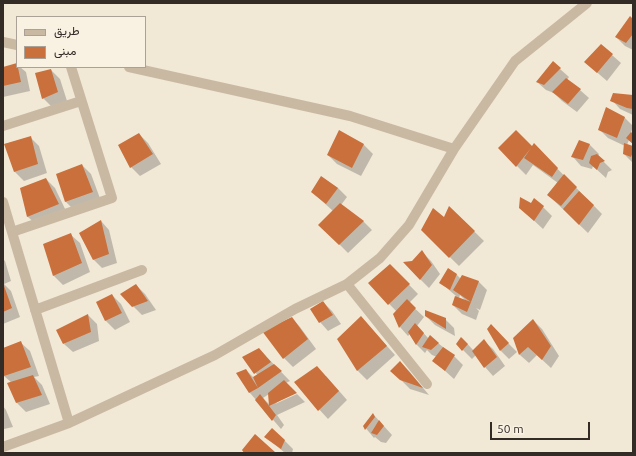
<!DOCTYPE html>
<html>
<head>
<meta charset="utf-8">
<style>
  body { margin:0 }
  #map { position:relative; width:636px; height:456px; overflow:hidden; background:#f1e8d6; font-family:Ubuntu,Vazirmatn,sans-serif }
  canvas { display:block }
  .frame { position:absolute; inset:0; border:4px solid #332b25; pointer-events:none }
  .legend { position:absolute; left:16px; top:16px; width:130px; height:52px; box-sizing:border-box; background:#f9f1e2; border:1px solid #aaa296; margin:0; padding:5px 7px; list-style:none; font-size:12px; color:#332b25 }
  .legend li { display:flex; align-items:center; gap:8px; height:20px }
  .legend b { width:20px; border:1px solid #aaa296 }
  .scale { position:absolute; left:490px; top:422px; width:100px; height:18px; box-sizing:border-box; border:2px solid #332b25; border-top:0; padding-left:5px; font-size:12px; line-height:14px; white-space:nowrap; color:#332b25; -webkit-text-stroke:3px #f9f1e2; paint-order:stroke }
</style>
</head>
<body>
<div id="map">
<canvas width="636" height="456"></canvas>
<div class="frame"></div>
<ul class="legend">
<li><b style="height:5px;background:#c9b9a2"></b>طريق</li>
<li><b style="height:11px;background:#c9703c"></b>مبنى</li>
</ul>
<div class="scale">50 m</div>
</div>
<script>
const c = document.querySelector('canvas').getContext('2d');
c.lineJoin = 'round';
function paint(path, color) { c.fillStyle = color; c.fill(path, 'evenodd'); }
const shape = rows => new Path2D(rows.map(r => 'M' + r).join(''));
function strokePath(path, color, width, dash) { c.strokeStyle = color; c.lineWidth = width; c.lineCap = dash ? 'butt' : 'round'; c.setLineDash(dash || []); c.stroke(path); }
const shadow = shape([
  [633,20,633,50,625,46,616,37],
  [612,55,621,63,607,81,585,62],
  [20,67,26,72,30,91,3,97,3,68],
  [560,69,569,77,567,80,580,90,589,98,577,112,562,101,554,93,546,90,537,82],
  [51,70,60,79,67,101,52,107,43,98],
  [633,96,633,115,620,109,612,100],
  [624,117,633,126,631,133,633,135,633,144,629,140,627,145,633,147,633,163,624,154,625,146,608,138,599,129],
  [339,132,364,145,373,154,361,176,337,164,328,155],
  [139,134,148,143,161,164,140,176,131,167],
  [30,137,39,146,47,173,24,181,15,172,5,144],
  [579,142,590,145,599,154,598,156,612,170,608,172,606,178,593,166,592,169,581,166,573,157],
  [534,145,602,214,588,233,548,195,558,183,533,165,526,175,499,148,532,148],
  [82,165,91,174,101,201,75,211,66,202,58,175],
  [322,177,338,188,347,197,341,205,363,221,372,230,348,253,320,225,333,211,312,192],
  [46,179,55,188,67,213,37,225,28,217,21,189],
  [531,204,543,207,552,216,543,229,529,216],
  [450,208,484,241,459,266,422,230,444,218],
  [101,221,109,230,117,263,102,268,94,260],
  [71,235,80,243,90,272,63,285,54,276,45,245],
  [422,252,431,261,440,274,429,288,420,279,412,262],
  [3,259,5,261,11,281,4,284,11,291,20,317,3,324],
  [390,265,418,294,409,303,424,317,417,326,429,339,438,343,454,356,463,365,454,379,434,361,437,357,432,355,427,350,425,353,416,344,410,334,408,336,400,327,394,315,397,312,369,283],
  [456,274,461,279,478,281,487,290,480,310,476,308,479,311,476,320,462,314,453,305,456,296,441,283],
  [460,295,466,301,459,298],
  [136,285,145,294,156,310,142,315,133,306],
  [112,295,121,304,130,322,115,330,106,321,97,302],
  [323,302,332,311,341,324,328,331,320,322],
  [88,315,97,324,99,341,73,352,64,344],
  [426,316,445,319,454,328,455,336,435,325],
  [292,318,300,327,316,349,293,367,284,358],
  [533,320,542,329,559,356,551,368,537,355,529,363,520,355,514,338],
  [369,326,395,355,367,380,358,371,338,340],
  [491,326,517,352,509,359,501,351,488,329],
  [462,338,474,351,484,341,493,349,505,366,493,376,485,367,476,355,472,359,457,344],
  [21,343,30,351,39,376,34,377,42,385,50,404,26,412,17,403,12,383,4,376,3,370,3,349],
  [259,349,290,381,286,383,279,401,275,404,297,394,305,402,277,415,284,425,281,429,250,393,238,373,246,370,254,378,258,376,244,357],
  [269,394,270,405,263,398],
  [400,362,409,371,429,395,410,389,392,371],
  [326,376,347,400,328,419,295,383],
  [3,406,6,410,13,427,4,429,3,428],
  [373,414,392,435,386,443,381,442,375,437,374,438,364,426],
  [255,436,274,453,245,453,243,450],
  [266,437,284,440,293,449,292,453,285,453]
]);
const building = shape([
  [630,16,633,19,633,34,626,43,615,37],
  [601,44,613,54,597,73,584,62],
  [553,61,561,68,544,85,536,82],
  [17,63,21,82,3,86,3,67],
  [51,69,58,92,42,99,35,73],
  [566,78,581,89,568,104,552,92],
  [613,93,633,95,633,109,627,108,610,101],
  [606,107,625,117,617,138,598,130],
  [339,130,364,144,352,168,327,155],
  [516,130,532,146,534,143,558,168,552,177,524,158,531,148,516,167,498,148],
  [631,132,633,134,633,144,626,138],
  [139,133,153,154,130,168,118,145],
  [31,136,38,164,14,172,4,144],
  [579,140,590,144,583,160,571,157],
  [624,143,633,146,633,152,631,157,623,154],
  [597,154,605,161,600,163,597,170,589,163,591,156],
  [82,164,93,192,65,202,56,174],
  [564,174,577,187,561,206,547,195],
  [321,176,338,188,326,204,311,192],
  [46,178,59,204,27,217,20,188],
  [579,191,594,205,579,225,563,209],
  [520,197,531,203,534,198,544,206,534,221,519,208],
  [340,203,364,221,339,245,318,225],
  [449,206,475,231,449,258,421,230,433,208,444,217],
  [101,220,109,254,93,260,79,233],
  [71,233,82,263,53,276,43,244],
  [422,250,432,265,420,280,403,262,412,261],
  [390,264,410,284,388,305,368,283],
  [448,268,457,274,450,290,439,283],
  [462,275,479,281,471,302,453,290],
  [3,283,12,308,3,312],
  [136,284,148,301,132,307,120,294],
  [112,294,122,313,105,321,96,302],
  [455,296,471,302,467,312,452,305],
  [407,299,416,308,399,328,393,314],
  [323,301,333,315,319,323,310,309],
  [425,310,446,318,446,329,425,316],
  [88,314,91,332,63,344,56,330],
  [361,316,387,346,357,371,337,339],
  [292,317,308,339,283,359,262,331],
  [533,319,551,346,542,360,528,347,519,355,513,338],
  [415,323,424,333,416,345,408,332],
  [491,324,509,343,500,351,487,329],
  [430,335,439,343,431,350,422,347],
  [461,337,468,344,462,351,456,344],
  [484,339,497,357,484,368,472,351],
  [21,341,31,367,4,376,3,348],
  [443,347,455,355,445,371,432,361],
  [259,348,271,362,254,374,242,357],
  [400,361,423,388,400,380,390,371],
  [274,364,282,371,258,388,249,393,236,373,246,369,258,388,253,377],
  [317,366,339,391,318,411,294,382],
  [33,375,42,395,16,403,7,383],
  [284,380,297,393,269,406,268,393],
  [260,394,276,415,272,421,255,400],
  [373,413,375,417,365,430,363,426],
  [379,420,384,426,377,435,371,433],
  [272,428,285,440,281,449,264,437],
  [255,434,275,452,244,453,242,450]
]);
const minor = shape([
  [3,42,17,45],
  [129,67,350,116,454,149],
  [3,126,81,101],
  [3,202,69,423],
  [12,232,112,198,71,67],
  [347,284,427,384],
  [35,310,142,270],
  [3,447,69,423,215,355,295,309,347,284,380,258,409,225,454,149,515,61,587,3]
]);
paint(shadow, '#0003');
paint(building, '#c9703c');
strokePath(minor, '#c9b9a2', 10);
</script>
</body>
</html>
